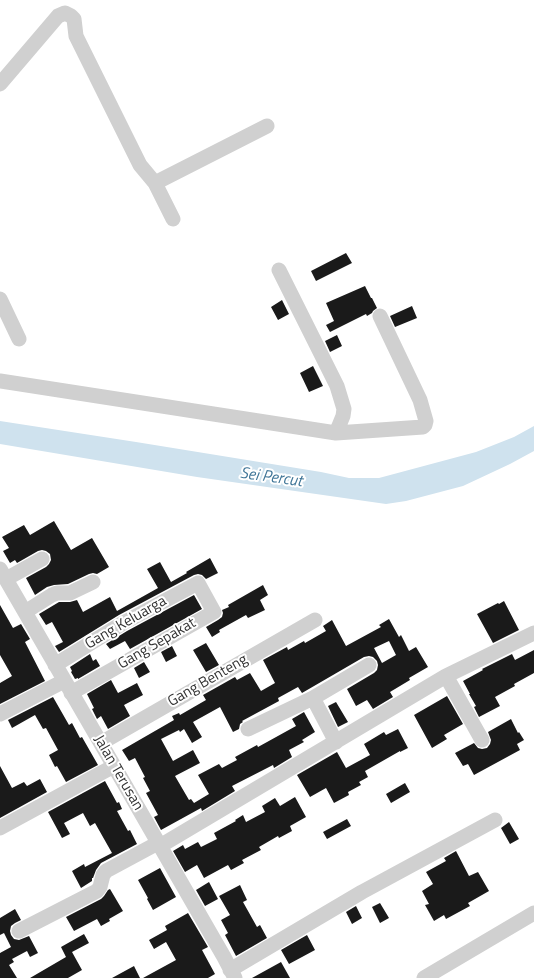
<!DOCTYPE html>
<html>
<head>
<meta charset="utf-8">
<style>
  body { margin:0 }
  canvas { display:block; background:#fff }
</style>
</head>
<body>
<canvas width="534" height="978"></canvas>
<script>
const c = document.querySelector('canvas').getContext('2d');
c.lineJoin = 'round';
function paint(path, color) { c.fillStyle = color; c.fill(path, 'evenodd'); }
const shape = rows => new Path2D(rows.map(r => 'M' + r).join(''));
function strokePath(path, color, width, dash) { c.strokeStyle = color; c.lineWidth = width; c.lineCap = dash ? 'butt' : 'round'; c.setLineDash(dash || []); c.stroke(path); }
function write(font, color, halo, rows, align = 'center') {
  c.font = font + ' "Titillium Web",sans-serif'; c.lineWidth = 4; c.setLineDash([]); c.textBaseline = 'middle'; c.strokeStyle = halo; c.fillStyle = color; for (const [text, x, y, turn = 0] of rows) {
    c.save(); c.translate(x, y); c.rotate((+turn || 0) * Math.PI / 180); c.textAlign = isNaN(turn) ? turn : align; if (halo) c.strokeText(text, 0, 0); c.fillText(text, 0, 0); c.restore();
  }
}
const water = shape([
  [0,421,136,442,321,472,349,478,379,478,476,452,514,437,534,426,534,451,510,464,463,486,406,501,386,504,197,477,0,444]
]);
const building = shape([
  [346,253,352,263,316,281,311,271],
  [365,286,371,298,372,298,377,308,373,311,372,313,367,316,366,314,330,332,326,325,334,321,326,303],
  [282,300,289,314,278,320,271,307],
  [412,306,417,318,395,327,390,316],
  [337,335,342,346,330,352,325,341],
  [313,366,323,386,309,392,300,373],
  [54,521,71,550,92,538,109,567,97,574,93,573,89,574,68,584,54,585,47,587,35,595,26,578,46,567,49,564,51,560,50,554,46,551,42,550,38,551,17,563,15,560,10,563,3,551,9,548,2,537,24,525,30,535],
  [210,558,218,573,206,579,202,575,198,574,194,575,119,615,59,652,55,646,63,642,52,622,46,625,39,614,59,602,70,602,77,600,83,612,110,597,117,611,158,588,147,569,160,562,171,582,187,573,186,572],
  [263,585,268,595,260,600,265,610,248,618,246,615,219,630,220,632,212,637,206,627,218,620,222,617,223,613,222,610,229,607,228,605],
  [194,595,202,609,130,649,125,641,110,649,106,644,127,631],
  [504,601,519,630,493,643,477,614,498,603,499,604],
  [0,605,13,628,21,624,30,639,25,642,45,681,0,704,0,683,12,676,0,655],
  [389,619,399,637,401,635,409,651,416,647,428,667,409,678,410,680,390,692,393,697,373,709,367,700,356,706,347,689,374,673,377,670,378,665,377,661,373,657,369,656,364,657,302,693,298,687,278,698,279,701,242,721,243,722,240,724,239,729,233,732,220,707,193,722,202,737,192,743,184,729,180,732,179,730,161,739,173,761,193,750,200,763,175,776,189,800,191,799,194,803,209,794,198,775,219,764,222,768,237,760,235,757,257,745,258,747,296,726,292,719,304,712,315,732,302,740,304,742,289,750,292,757,274,768,273,765,232,786,235,791,202,811,201,808,161,830,154,817,158,815,146,793,150,791,143,778,145,777,135,758,129,761,122,750,174,720,172,716,179,713,180,715,206,700,203,695,235,677,237,680,250,673,261,691,275,683,263,660,287,647,288,650,304,641,305,643,326,631,323,626,332,620,346,646,381,627,379,625],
  [389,641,396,655,382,663,374,648],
  [206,643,219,665,206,672,193,650],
  [172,646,177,656,166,662,161,652],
  [534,650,534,673,514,684,515,686,495,697,500,706,479,717,474,707,476,706,469,694,470,694,463,681,483,670,482,669,512,654,515,660],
  [90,654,93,661,96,659,100,666,78,679,78,678,75,679,71,672,72,671,70,667],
  [144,662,150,672,139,678,134,668],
  [111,680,118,693,137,683,143,695,124,705,130,716,108,729,101,716,97,719,92,709,94,708,87,694],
  [447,696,463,724,444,735,447,739,432,748,414,715],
  [53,697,69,725,72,723,80,738,82,737,98,765,66,782,57,766,55,767,49,755,58,750,46,728,43,729,35,715,12,728,8,720],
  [336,702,348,722,338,727,328,706],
  [511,719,518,733,519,732,524,740,517,744,520,750,474,775,468,764,463,766,455,753,474,743,478,748,482,749,487,748,490,744,491,740,488,732],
  [398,729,408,748,400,752,400,751,365,771,368,777,359,782,361,785,348,792,349,795,334,803,326,788,310,797,297,775,337,752,346,768,370,755,364,744,384,732,386,735],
  [0,766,12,788,24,782,27,786,40,779,47,792,0,818],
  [105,781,117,803,119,802,122,809,117,811,128,831,130,830,137,844,101,863,96,870,93,878,92,878,92,881,81,888,72,871,84,864,85,867,112,853,95,823,90,826,83,813,64,823,70,834,62,838,48,812],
  [405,783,410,792,391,803,386,794],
  [295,797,306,817,290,826,292,831,279,838,278,836,259,847,261,850,242,860,244,863,231,870,228,865,204,878,197,865,185,872,173,851,183,845,185,849,198,842,201,847,217,839,214,833,236,821,235,820,243,815,246,822,265,812,262,806,275,798,280,806],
  [347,819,351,826,327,839,323,832],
  [509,822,519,839,510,844,501,828],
  [456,851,469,876,478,872,489,891,468,903,470,906,446,919,444,915,434,921,425,905,429,904,422,891,433,884,426,872,446,861,444,858],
  [160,868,176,897,153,910,147,899,148,898,138,880],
  [209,882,218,899,205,906,196,890],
  [240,885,247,900,243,902,257,927,260,925,267,938,236,956,225,935,228,933,221,920,230,915,219,896],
  [110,889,123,911,109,919,110,921,101,926,97,919,74,931,66,917,101,899,104,896,108,890],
  [380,903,389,918,380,923,372,907],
  [356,906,362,918,352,924,346,912],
  [15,909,21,920,15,923,11,926,10,931,11,935,14,939,19,940,29,936,38,953,30,957,27,951,12,959,14,962,9,965,17,978,0,978,0,953,11,947,4,933,0,935,0,918],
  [188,913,208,947,202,950,215,974,208,978,143,978,176,960,166,942,154,949,149,940,167,930,165,926],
  [84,934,89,943,72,952,82,970,68,978,30,978,66,957,61,947],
  [307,935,315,950,289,964,281,950],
  [281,962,290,978,252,978],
  [134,966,140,978,112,978]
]);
const minor = shape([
  [0,84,58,16,65,13,71,16,74,19,76,36,140,165,155,183,173,219],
  [155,183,267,126],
  [0,299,19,339],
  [0,381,336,433,343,416,344,409,337,386,279,270],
  [336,433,423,427,425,425,426,421,420,400,380,316],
  [0,569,114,766,224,957,235,978],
  [6,579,42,559],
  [25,612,52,595,57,593,70,593,93,582],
  [55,665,123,623,198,583,214,612,71,693],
  [446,676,482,740],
  [0,714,64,681],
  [248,729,313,698],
  [336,742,313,698,369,665],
  [101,743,315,620],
  [0,828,114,766],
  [160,846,446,676,534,633],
  [19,931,97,891,100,887,103,875,106,871,158,843],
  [230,970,362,892,495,820],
  [424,978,534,913]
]);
const streetNames = [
  ["Gang Keluarga",126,623,-30],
  ["Gang Sepakat",157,644,-30],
  ["Gang Benteng",208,681,-30],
  ["Jalan Terusan",118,773,60]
];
const waterNames = [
  ["Sei Percut",271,478,8]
];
paint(water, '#cfe2ee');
paint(building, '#1a1a1a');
strokePath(minor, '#d0d0d0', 15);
write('15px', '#333', '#fff', streetNames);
write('italic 16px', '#3f7597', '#fff', waterNames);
</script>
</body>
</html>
